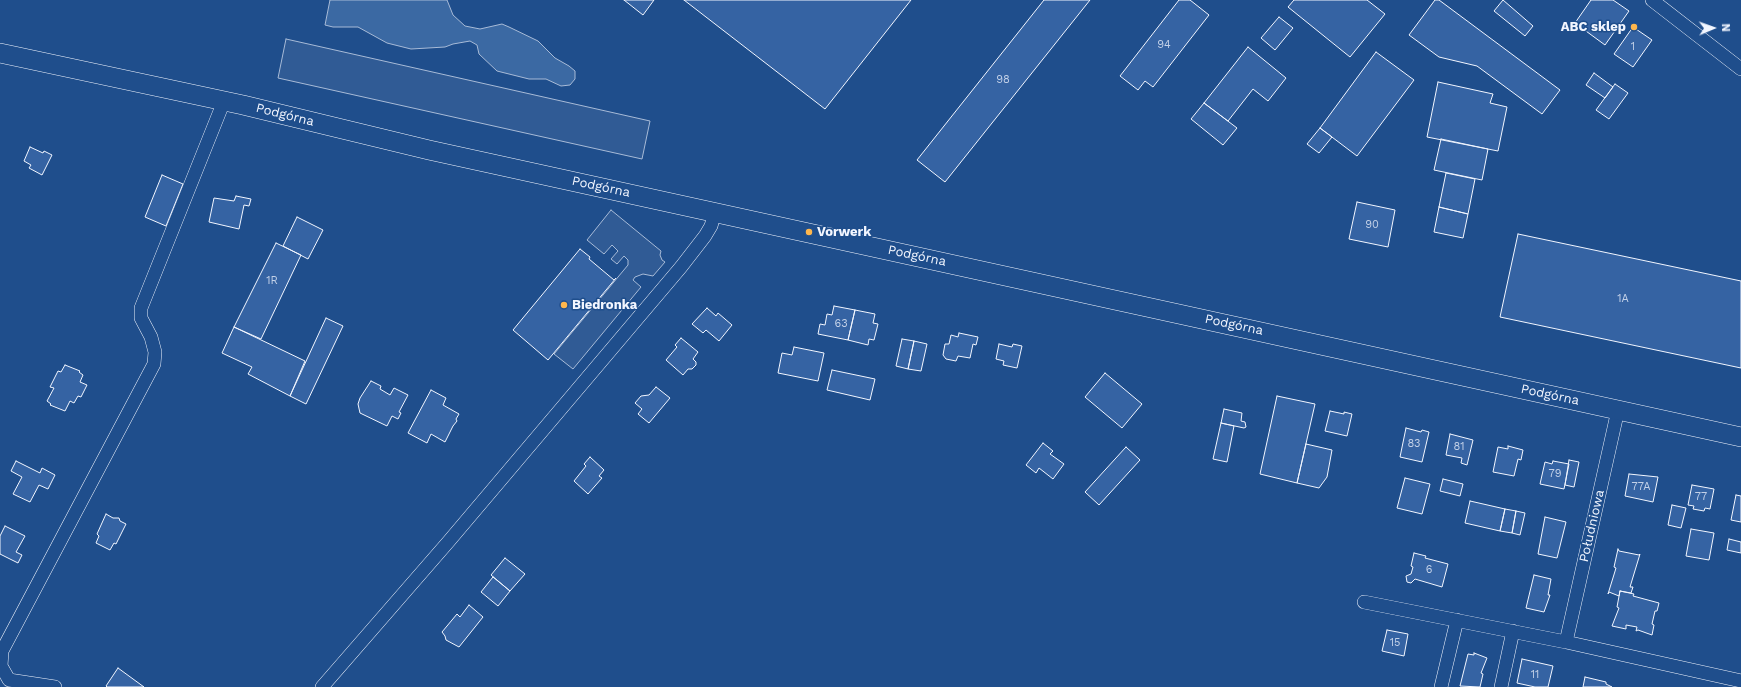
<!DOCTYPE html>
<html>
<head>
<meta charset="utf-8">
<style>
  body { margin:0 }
  #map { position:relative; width:1741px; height:687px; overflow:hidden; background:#1f4e8c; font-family:"Work Sans",sans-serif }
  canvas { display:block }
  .north { position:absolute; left:1693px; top:8px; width:40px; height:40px; -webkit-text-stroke:3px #1f4e8c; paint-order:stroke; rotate:88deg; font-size:11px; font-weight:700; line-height:16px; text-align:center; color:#f2f6ff }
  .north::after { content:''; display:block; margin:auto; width:14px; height:18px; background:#f2f6ff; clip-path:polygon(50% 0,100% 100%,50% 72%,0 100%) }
</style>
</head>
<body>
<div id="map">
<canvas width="1741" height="687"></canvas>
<div class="north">N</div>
</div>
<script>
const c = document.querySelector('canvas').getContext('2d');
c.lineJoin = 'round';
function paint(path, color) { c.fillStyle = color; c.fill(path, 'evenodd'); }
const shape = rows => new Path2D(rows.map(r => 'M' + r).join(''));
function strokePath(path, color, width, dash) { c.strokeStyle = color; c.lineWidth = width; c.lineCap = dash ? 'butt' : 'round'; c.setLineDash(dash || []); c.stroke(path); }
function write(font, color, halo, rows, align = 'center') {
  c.font = font + ' "Work Sans",sans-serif'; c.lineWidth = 3; c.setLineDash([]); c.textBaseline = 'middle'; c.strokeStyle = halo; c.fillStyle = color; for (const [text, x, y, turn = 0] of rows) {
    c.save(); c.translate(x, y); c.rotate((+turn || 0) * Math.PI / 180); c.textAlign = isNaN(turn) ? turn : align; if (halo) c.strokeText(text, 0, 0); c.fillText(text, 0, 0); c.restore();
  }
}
const parking = shape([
  [286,39,650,121,642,159,278,78,286,39],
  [611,210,661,251,660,255,662,260,665,262,653,276,643,274,635,277,633,280,641,287,573,369,554,354,628,265,628,260,624,256,617,264,611,259,618,251,612,245,604,254,587,240,611,210]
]);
const water = shape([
  [330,0,447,0,453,15,465,26,480,29,502,24,509,27,538,41,555,58,569,66,575,71,575,79,570,85,561,86,546,79,529,79,497,71,479,54,477,45,470,41,453,44,445,47,411,49,387,43,358,27,333,27,325,25,330,0]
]);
const building = shape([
  [624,0,654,0,643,15,624,0],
  [684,0,911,0,825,109,684,0],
  [1044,0,1090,0,945,182,917,160,1044,0],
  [1179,0,1190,0,1209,15,1153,87,1145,81,1138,90,1120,76,1179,0],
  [1294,0,1367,0,1385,14,1350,57,1288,7,1294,0],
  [1435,0,1439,0,1560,90,1542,114,1477,66,1439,57,1409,35,1435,0],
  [1503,0,1533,26,1525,36,1494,11,1503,0],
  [1591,0,1613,0,1629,11,1605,45,1575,23,1591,0],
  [1279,17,1293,28,1275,50,1261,38,1279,17],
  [1633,27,1652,40,1633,67,1614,54,1633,27],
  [1248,47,1286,78,1268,101,1253,89,1228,121,1204,103,1248,47],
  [1376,52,1414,80,1357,156,1320,128,1376,52],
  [1594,73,1613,87,1605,98,1586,85,1594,73],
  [1438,82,1493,94,1490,103,1507,107,1498,151,1427,137,1438,82],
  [1615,84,1628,93,1609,119,1596,110,1615,84],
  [1204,103,1237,128,1223,145,1191,119,1204,103],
  [1320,128,1332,137,1319,153,1307,144,1320,128],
  [1441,139,1488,149,1482,180,1434,170,1441,139],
  [30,147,43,153,44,151,52,155,42,175,29,168,31,165,24,161,30,147],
  [1446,173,1475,179,1468,214,1439,207,1446,173],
  [162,175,183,184,166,226,145,217,162,175],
  [236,196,251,199,249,206,244,205,239,229,209,222,214,198,234,201,236,196],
  [1357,202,1395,210,1388,247,1349,239,1357,202],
  [1439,207,1468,214,1463,238,1434,232,1439,207],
  [297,217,323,230,308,259,283,246,297,217],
  [1518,234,1741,281,1741,368,1500,317,1518,234],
  [276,243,301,255,261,339,234,327,276,243],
  [580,249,590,257,589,259,614,280,616,278,548,360,513,330,580,249],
  [834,306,855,310,848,340,818,334,820,324,825,325,827,314,832,315,834,306],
  [707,308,716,316,718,313,732,325,719,341,706,330,703,333,692,324,707,308],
  [855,310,875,314,873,323,878,324,874,340,869,339,868,345,848,340,855,310],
  [326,318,343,326,306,404,290,396,326,318],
  [234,327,305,361,290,396,248,374,252,367,222,353,234,327],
  [959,333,978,337,976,345,973,344,970,358,958,356,956,361,946,359,943,355,945,344,949,344,951,335,958,337,959,333],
  [681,338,698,352,693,359,696,362,696,365,692,369,688,369,683,375,666,360,677,347,675,345,681,338],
  [902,339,914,341,908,369,896,366,902,339],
  [914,341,927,344,921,371,908,369,914,341],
  [999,344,1012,347,1013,344,1022,346,1017,368,1003,365,1004,361,996,359,999,344],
  [794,347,824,353,818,381,778,373,782,353,792,355,794,347],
  [65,365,80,371,79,372,83,375,80,382,87,385,81,397,78,396,74,403,70,401,65,411,50,405,51,404,47,401,54,388,50,387,58,371,61,372,65,365],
  [832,370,875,379,870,400,827,390,832,370],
  [1105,373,1142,404,1122,428,1085,397,1105,373],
  [371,381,381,386,380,389,390,395,394,388,408,395,399,412,401,413,398,419,392,416,387,426,360,413,358,404,360,398,371,381],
  [656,387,670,398,649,423,638,414,642,409,635,403,641,396,649,395,656,387],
  [431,390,446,398,443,405,459,414,456,419,457,421,453,426,445,442,431,434,427,443,408,433,431,390],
  [1277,396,1315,404,1297,483,1260,474,1277,396],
  [1224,409,1242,413,1241,421,1245,422,1246,427,1244,428,1221,423,1224,409],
  [1330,411,1344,414,1344,412,1352,414,1347,436,1325,431,1330,411],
  [1221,423,1234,426,1227,462,1213,459,1221,423],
  [1406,428,1421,432,1422,430,1429,432,1422,462,1400,457,1406,428],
  [1450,434,1473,440,1467,465,1461,463,1462,458,1446,455,1450,434],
  [1043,443,1053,451,1050,454,1064,464,1053,479,1039,468,1036,473,1026,465,1043,443],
  [1306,444,1332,450,1327,477,1319,488,1297,483,1306,444],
  [1508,446,1523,450,1521,460,1518,459,1514,476,1493,472,1498,447,1508,449,1508,446],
  [1126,447,1140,460,1099,505,1085,492,1126,447],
  [590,457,604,470,599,476,602,478,588,494,574,481,586,466,584,464,590,457],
  [1569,460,1579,462,1574,487,1565,485,1569,460],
  [16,461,40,473,42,468,55,475,48,489,39,485,30,502,13,494,22,477,11,471,16,461],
  [1553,461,1569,464,1564,489,1540,484,1545,462,1552,464,1553,461],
  [1629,474,1658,477,1653,502,1625,496,1629,474],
  [1405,478,1430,484,1422,514,1397,508,1405,478],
  [1443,479,1463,484,1460,496,1440,491,1443,479],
  [1692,485,1714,489,1710,509,1705,508,1704,511,1693,509,1694,506,1688,505,1692,485],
  [1736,495,1741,496,1741,522,1731,520,1736,495],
  [1470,501,1505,509,1500,531,1465,523,1470,501],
  [1672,505,1686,508,1681,528,1668,525,1672,505],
  [1505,509,1516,511,1512,533,1500,531,1505,509],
  [1516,511,1525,513,1520,535,1512,533,1516,511],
  [106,514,113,518,119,518,120,521,126,524,116,544,114,543,110,550,96,543,99,536,97,534,106,514],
  [1545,517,1566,522,1557,558,1538,554,1545,517],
  [5,526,25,536,16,552,22,555,18,563,0,554,0,536,5,526],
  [1691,529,1714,533,1709,560,1686,556,1691,529],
  [1729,539,1741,542,1741,553,1727,550,1729,539],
  [1618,549,1619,551,1639,555,1640,554,1630,587,1633,587,1631,593,1620,591,1619,596,1609,592,1608,594,1616,568,1614,567,1618,549],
  [1414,553,1426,556,1425,558,1448,564,1442,587,1415,579,1411,583,1407,582,1406,576,1411,574,1413,567,1411,566,1414,553],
  [505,558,525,574,510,591,491,575,505,558],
  [1534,575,1551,579,1548,595,1550,595,1544,612,1526,608,1534,575],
  [493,577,510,591,498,606,481,592,493,577],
  [1620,591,1634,594,1633,596,1659,603,1657,611,1655,611,1652,624,1654,625,1652,635,1638,630,1636,631,1637,627,1626,625,1626,629,1612,626,1619,608,1617,607,1620,591],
  [469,605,483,617,459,647,446,640,445,636,442,632,457,614,460,617,469,605],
  [1387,630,1408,634,1404,656,1382,651,1387,630],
  [1474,653,1487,658,1481,673,1483,674,1480,687,1460,686,1468,654,1474,655,1474,653],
  [1522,659,1553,666,1548,687,1535,687,1517,683,1522,659],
  [118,668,144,687,107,687,106,686,118,668],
  [1585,677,1606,682,1606,684,1612,687,1583,687,1585,677]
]);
const street = shape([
  [1652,0,1741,69],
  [1364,602,1566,642,1741,681],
  [1566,642,1618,410],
  [55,687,9,680,1,666,2,651,154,364,155,352,151,337,141,318,141,308,224,101],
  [322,687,449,541,681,267,705,236,711,226,715,212],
  [1441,687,1457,620],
  [1501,687,1513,631]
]);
const secondary = shape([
  [0,53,243,105,429,150,1741,437]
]);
const markers = [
  [1634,27,4,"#ffb74d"],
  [809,232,4,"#ffb74d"],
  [564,305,4,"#ffb74d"]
];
const numberNames = [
  ["94",1164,45],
  ["1",1633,47],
  ["98",1003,80],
  ["90",1372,225],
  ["1R",272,281],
  ["1A",1623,299],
  ["63",841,324],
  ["83",1414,444],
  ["81",1459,447],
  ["79",1555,474],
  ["77A",1641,487],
  ["77",1701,497],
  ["6",1429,570],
  ["15",1395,643],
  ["11",1535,675]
];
const poiNames = [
  ["ABC sklep",1626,27,"right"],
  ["Vorwerk",817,232],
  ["Biedronka",572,305]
];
const streetNames = [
  ["Podgórna",285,115,14],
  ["Podgórna",601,187,12],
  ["Podgórna",917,256,12],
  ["Podgórna",1234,325,12],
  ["Podgórna",1550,395,12],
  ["Południowa",1592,526,-77]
];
paint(parking, '#305b95');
strokePath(parking, '#a8bbd7', 1);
paint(water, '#3b69a3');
strokePath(water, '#a8bbd7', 1);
paint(building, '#3563a3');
strokePath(building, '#f2f6ff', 1);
strokePath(street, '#f2f6ff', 14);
strokePath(secondary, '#f2f6ff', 20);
strokePath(street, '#1f4e8c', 13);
strokePath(secondary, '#1f4e8c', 19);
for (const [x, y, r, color] of markers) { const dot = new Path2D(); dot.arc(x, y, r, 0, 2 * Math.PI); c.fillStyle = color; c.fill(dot); strokePath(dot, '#1f4e8c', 1.5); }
write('11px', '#c3d1e8', null, numberNames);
write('bold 13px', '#f2f6ff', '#1f4e8c', poiNames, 'left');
write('13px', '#f2f6ff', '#1f4e8c', streetNames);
</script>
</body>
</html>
